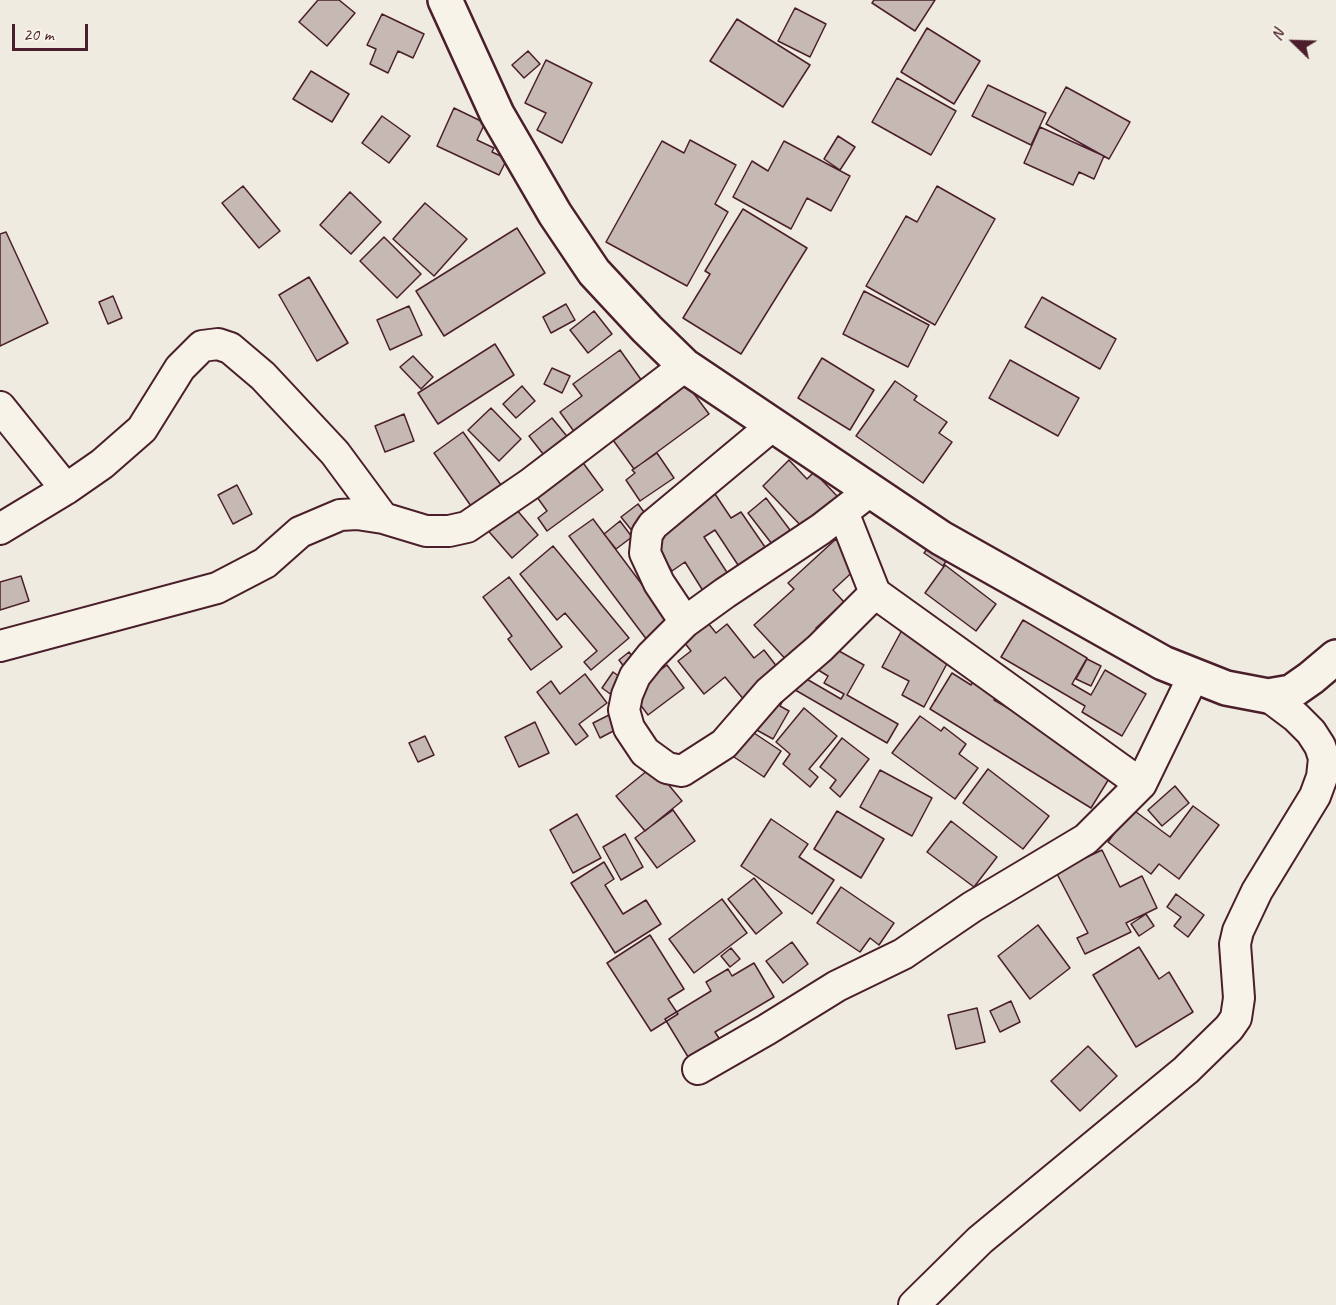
<!DOCTYPE html>
<html>
<head>
<meta charset="utf-8">
<style>
  body { margin:0 }
  #map { position:relative; width:1336px; height:1305px; overflow:hidden; background:#f0ebe0; font-family:Caveat,sans-serif }
  canvas { display:block }
  .north { position:absolute; left:1264px; top:12px; width:60px; height:60px; -webkit-text-stroke:4px #f7f3e8; paint-order:stroke; rotate:293deg; font-size:16px; font-weight:700; line-height:24px; text-align:center; color:#4a1f2b }
  .north::after { content:''; display:block; margin:auto; width:21px; height:27px; background:#4a1f2b; clip-path:polygon(50% 0,100% 100%,50% 72%,0 100%) }
  .scale { position:absolute; left:12px; top:24px; width:76px; height:27px; box-sizing:border-box; border:3px solid #4a1f2b; border-top:0; padding-left:8px; font-size:18px; line-height:21px; white-space:nowrap; color:#4a1f2b; -webkit-text-stroke:4px #f7f3e8; paint-order:stroke }
</style>
</head>
<body>
<div id="map">
<canvas width="1336" height="1305"></canvas>
<div class="north">N</div>
<div class="scale">20 m</div>
</div>
<script>
const c = document.querySelector('canvas').getContext('2d');
c.lineJoin = 'round';
function paint(path, color) { c.fillStyle = color; c.fill(path, 'evenodd'); }
const shape = rows => new Path2D(rows.map(r => 'M' + r).join(''));
function strokePath(path, color, width, dash) { c.strokeStyle = color; c.lineWidth = width; c.lineCap = dash ? 'butt' : 'round'; c.setLineDash(dash || []); c.stroke(path); }
const building = shape([
  [318,0,339,0,355,13,327,46,299,22,318,0],
  [874,0,935,0,915,31,872,3,874,0],
  [795,8,826,24,810,57,778,41,795,8],
  [382,14,424,34,413,58,398,51,388,73,370,64,376,49,367,45,382,14],
  [737,19,810,65,783,107,710,61,737,19],
  [927,28,980,61,954,104,901,72,927,28],
  [528,51,540,64,524,78,512,65,528,51],
  [546,60,592,83,562,143,537,130,546,113,525,103,546,60],
  [311,71,349,94,332,122,293,99,311,71],
  [897,78,956,111,931,155,872,122,897,78],
  [988,85,1046,113,1031,145,972,116,988,85],
  [1066,87,1130,122,1109,159,1046,124,1066,87],
  [454,108,485,123,477,140,494,148,492,152,507,159,499,175,437,146,454,108],
  [382,116,410,136,389,163,362,143,382,116],
  [1040,127,1104,156,1094,179,1079,172,1073,185,1024,163,1040,127],
  [838,136,855,147,840,170,824,159,838,136],
  [690,140,736,165,715,204,728,212,687,286,606,242,662,141,684,153,690,140],
  [784,141,850,176,831,211,807,198,791,229,733,197,752,161,768,171,784,141],
  [243,186,280,231,259,248,222,203,243,186],
  [937,186,995,219,935,325,866,286,906,216,917,222,937,186],
  [350,192,381,222,351,254,320,225,350,192],
  [425,203,467,239,434,276,393,239,425,203],
  [743,209,807,248,741,354,683,318,710,274,705,271,743,209],
  [517,228,545,273,444,336,416,291,517,228],
  [6,232,48,323,0,346,0,234,6,232],
  [384,237,421,274,397,298,360,261,384,237],
  [309,277,348,343,317,361,279,295,309,277],
  [864,291,929,325,908,367,843,334,864,291],
  [113,296,122,318,108,324,99,302,113,296],
  [1042,297,1116,339,1100,369,1025,327,1042,297],
  [566,304,575,320,551,333,543,317,566,304],
  [409,306,422,335,390,350,377,320,409,306],
  [594,311,612,334,588,353,570,330,594,311],
  [495,344,514,375,438,424,418,393,495,344],
  [620,350,647,388,578,437,560,412,582,396,573,384,620,350],
  [413,356,433,377,421,389,400,367,413,356],
  [822,358,874,390,850,430,798,398,822,358],
  [1010,360,1079,398,1058,436,989,398,1010,360],
  [552,368,570,376,562,393,544,384,552,368],
  [683,379,709,414,634,469,613,440,660,406,655,400,683,379],
  [895,381,917,396,914,400,947,422,939,433,952,442,923,483,856,436,895,381],
  [522,386,535,401,516,418,503,404,522,386],
  [491,408,521,439,499,461,468,430,491,408],
  [404,414,414,441,385,452,375,426,404,414],
  [552,418,570,440,547,459,529,436,552,418],
  [463,432,501,485,471,506,434,453,463,432],
  [657,453,674,478,640,501,626,480,635,473,632,470,657,453],
  [578,456,603,490,547,531,538,518,547,511,532,490,578,456],
  [789,460,807,479,814,472,838,497,805,530,763,486,789,460],
  [237,485,252,514,233,524,218,495,237,485],
  [715,494,731,518,741,512,767,550,740,568,715,530,704,537,730,577,705,594,685,562,672,571,650,538,715,494],
  [766,498,790,530,772,544,748,513,766,498],
  [511,503,538,535,512,558,484,526,511,503],
  [638,504,653,524,637,537,621,517,638,504],
  [593,519,679,634,656,652,569,536,593,519],
  [620,521,632,537,616,549,604,534,620,521],
  [836,539,860,565,833,590,844,602,816,628,823,636,791,665,754,625,794,589,788,583,836,539],
  [932,543,950,555,943,566,924,553,932,543],
  [553,546,629,638,591,670,584,662,597,651,565,613,557,620,520,574,553,546],
  [945,565,996,604,976,631,925,593,945,565],
  [21,576,29,601,0,610,0,582,21,576],
  [509,577,562,647,531,670,508,639,512,636,483,597,509,577],
  [704,618,716,633,727,624,754,658,764,650,781,672,745,701,725,677,704,694,678,661,691,651,680,637,704,618],
  [1023,620,1087,658,1072,684,1091,695,1105,670,1146,694,1122,736,1082,712,1085,706,1001,657,1023,620],
  [902,630,951,656,924,707,902,695,909,681,882,667,902,630],
  [823,642,864,665,847,695,898,724,887,743,790,687,798,674,841,699,844,694,824,683,828,676,810,665,823,642],
  [629,652,643,671,633,679,619,660,629,652],
  [1087,659,1101,666,1091,686,1076,679,1087,659],
  [667,665,684,688,648,715,631,692,667,665],
  [613,672,627,682,616,698,602,688,613,672],
  [979,672,1002,687,994,700,1115,769,1091,808,930,709,952,673,971,685,979,672],
  [585,674,607,703,579,724,588,736,576,745,537,692,551,681,560,694,585,674],
  [775,691,785,697,780,706,789,711,773,739,753,728,775,691],
  [804,708,837,736,809,769,818,777,810,787,783,764,790,754,776,742,804,708],
  [613,713,621,727,600,738,593,723,613,713],
  [920,716,941,731,944,727,966,744,959,754,978,768,955,799,892,753,920,716],
  [535,722,549,753,519,767,505,737,535,722],
  [742,725,781,751,764,777,725,751,742,725],
  [425,736,434,755,418,762,409,743,425,736],
  [842,738,869,759,840,797,830,788,836,780,820,767,842,738],
  [653,766,682,801,645,831,616,796,653,766],
  [988,769,1049,816,1023,849,963,803,988,769],
  [880,770,932,798,912,836,860,807,880,770],
  [1175,786,1189,803,1162,826,1148,810,1175,786],
  [1193,806,1219,825,1179,879,1159,864,1151,874,1108,842,1132,809,1170,837,1193,806],
  [673,810,695,841,657,868,635,838,673,810],
  [837,811,884,839,861,878,814,849,837,811],
  [577,814,601,858,573,873,550,830,577,814],
  [771,819,808,844,799,857,834,880,812,914,741,866,771,819],
  [951,821,997,857,974,887,927,852,951,821],
  [625,834,643,867,621,880,603,847,625,834],
  [1102,850,1120,887,1142,876,1157,908,1126,923,1131,932,1085,954,1077,938,1088,933,1056,872,1102,850],
  [604,862,614,879,605,885,623,914,646,900,661,924,615,953,571,883,604,862],
  [754,878,782,913,756,934,728,899,754,878],
  [841,887,894,923,879,945,870,938,860,952,817,923,841,887],
  [1176,894,1204,915,1188,937,1174,926,1181,917,1167,907,1176,894],
  [722,899,747,933,694,973,669,939,722,899],
  [1146,914,1154,926,1139,936,1131,924,1146,914],
  [1038,925,1070,968,1030,999,998,956,1038,925],
  [650,935,684,989,668,999,678,1014,651,1031,607,963,650,935],
  [792,942,808,964,783,983,766,961,792,942],
  [1139,947,1159,979,1169,972,1193,1012,1136,1047,1093,975,1139,947],
  [731,948,740,959,730,967,721,956,731,948],
  [754,963,774,997,715,1032,724,1046,693,1065,665,1019,711,991,706,982,728,969,732,976,754,963],
  [1011,1001,1020,1022,1000,1032,990,1011,1011,1001],
  [977,1008,985,1042,956,1049,948,1015,977,1008],
  [1088,1046,1117,1076,1080,1111,1051,1081,1088,1046]
]);
const street = shape([
  [0,407,66,489],
  [870,491,821,529,725,593,685,622,651,656,635,676,627,695,624,710,629,728,645,752,667,768,682,771,724,744,769,692,820,648,875,593],
  [843,512,875,593,1141,784],
  [0,529,66,489,102,464,142,429,180,368,202,346,218,344,230,348,263,376,335,453,383,518],
  [685,622,659,583,645,553,647,534,653,525,773,425],
  [0,646,217,588,265,563,300,532,340,515,357,514,383,518,426,531,449,531,467,527,530,484,685,366],
  [698,1069,766,1030,837,986,903,954,972,907,1086,839,1141,784,1194,675],
  [914,1305,980,1240,1186,1070,1229,1028,1236,1018,1239,998,1235,944,1238,931,1257,891,1315,796,1322,777,1324,758,1320,746,1311,732,1296,717,1268,696]
]);
const secondary = shape([
  [445,0,497,114,555,214,594,272,647,329,685,366,941,538,1163,663,1226,688,1268,696,1291,692,1311,678,1336,657]
]);
paint(building, '#c6b8b3');
strokePath(building, '#4a1f2b', 1.5);
strokePath(street, '#4a1f2b', 34);
strokePath(secondary, '#4a1f2b', 38);
strokePath(street, '#f7f3e8', 30);
strokePath(secondary, '#f7f3e8', 33);
</script>
</body>
</html>
